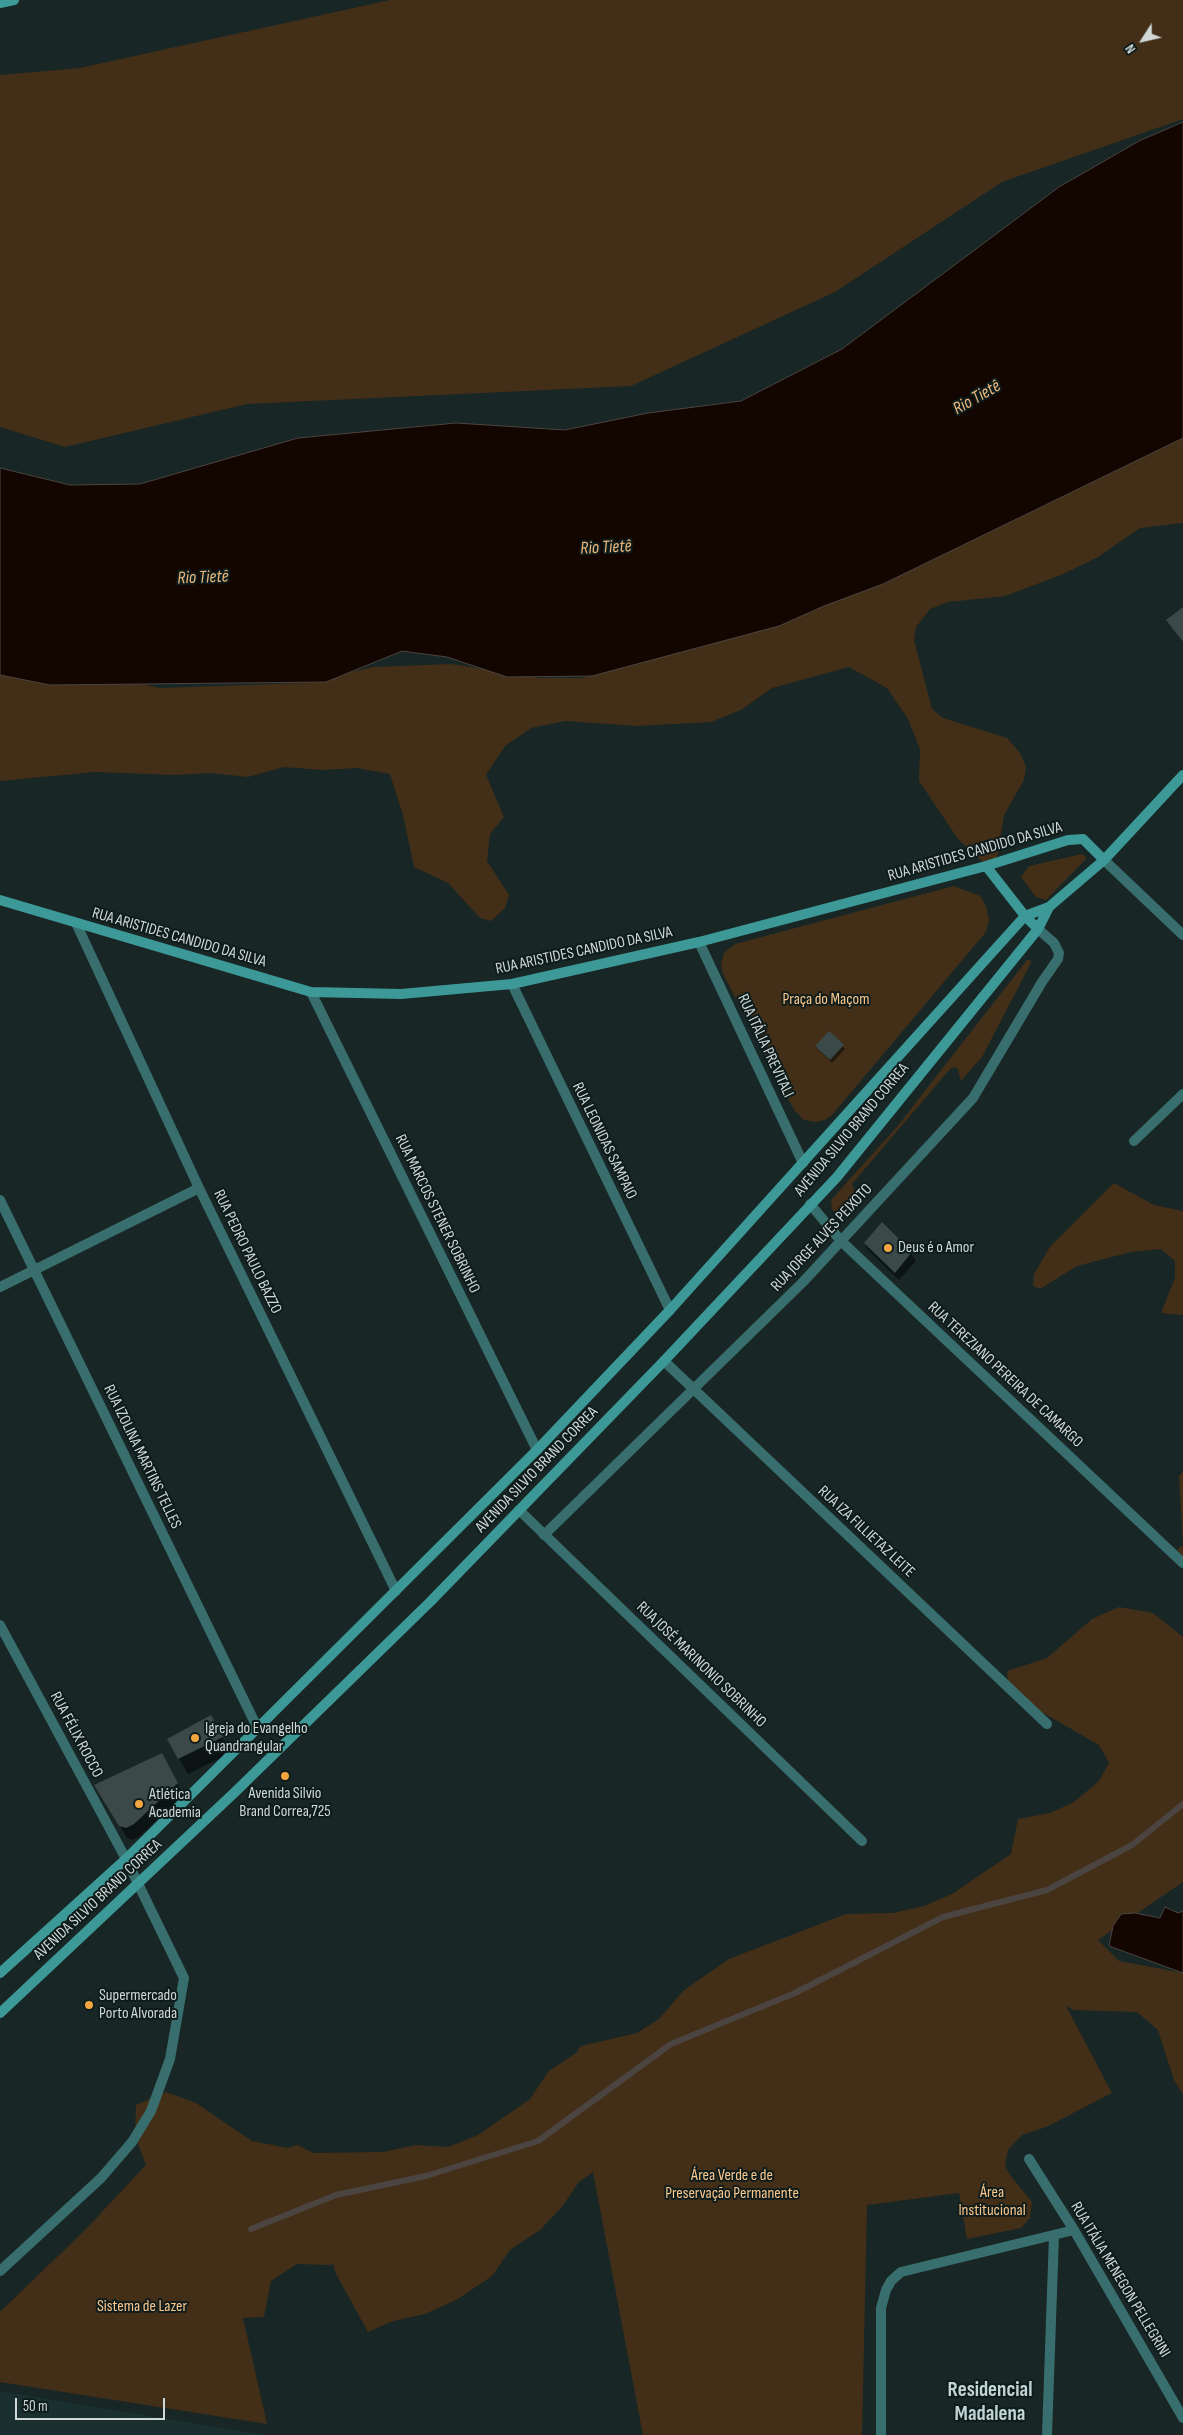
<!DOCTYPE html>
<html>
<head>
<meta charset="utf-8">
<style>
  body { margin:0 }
  #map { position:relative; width:1183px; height:2435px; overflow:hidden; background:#182625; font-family:"Sofia Sans Condensed",sans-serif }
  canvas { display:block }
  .north { position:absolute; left:1118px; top:15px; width:50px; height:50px; -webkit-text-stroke:4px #0f1c1c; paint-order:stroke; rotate:235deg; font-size:14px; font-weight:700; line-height:20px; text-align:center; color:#cfd8d7 }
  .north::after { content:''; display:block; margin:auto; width:18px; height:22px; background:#cfd8d7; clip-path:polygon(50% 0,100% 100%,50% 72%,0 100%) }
  .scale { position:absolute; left:15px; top:2398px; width:150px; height:22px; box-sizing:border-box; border:2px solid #cfd8d7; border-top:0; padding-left:6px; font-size:15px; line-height:18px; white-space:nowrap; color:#cfd8d7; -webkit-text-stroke:4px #0f1c1c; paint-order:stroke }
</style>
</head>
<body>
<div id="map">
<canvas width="1183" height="2435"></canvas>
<div class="north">N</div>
<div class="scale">50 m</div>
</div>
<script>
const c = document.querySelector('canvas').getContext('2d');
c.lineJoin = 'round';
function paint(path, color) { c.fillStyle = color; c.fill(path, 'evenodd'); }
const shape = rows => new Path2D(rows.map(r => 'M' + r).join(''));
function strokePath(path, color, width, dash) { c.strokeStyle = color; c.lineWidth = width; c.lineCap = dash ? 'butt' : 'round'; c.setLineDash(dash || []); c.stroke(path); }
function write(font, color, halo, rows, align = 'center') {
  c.font = font + ' "Sofia Sans Condensed",sans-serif'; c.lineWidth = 4; c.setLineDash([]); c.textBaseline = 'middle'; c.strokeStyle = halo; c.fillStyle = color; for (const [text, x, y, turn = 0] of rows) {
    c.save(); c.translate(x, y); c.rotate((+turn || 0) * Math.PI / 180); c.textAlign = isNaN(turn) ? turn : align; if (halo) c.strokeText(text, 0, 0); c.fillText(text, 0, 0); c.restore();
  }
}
const built = shape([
  [0,2391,266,2435,0,2435]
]);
const green = shape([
  [390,0,1183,0,1183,119,1002,182,835,292,631,386,247,404,65,447,0,427,0,75,80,68],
  [1183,424,1183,523,1140,528,1098,557,1061,575,1005,596,948,602,930,609,916,627,914,640,932,709,943,718,1007,738,1020,753,1026,767,1024,780,1004,815,997,858,989,868,958,839,919,781,920,749,908,719,887,688,849,667,772,688,741,710,711,722,637,726,565,721,531,728,505,746,486,775,504,817,490,834,487,861,509,895,505,908,491,921,480,918,448,883,414,867,403,815,390,774,357,768,322,770,284,767,248,777,210,773,176,775,95,772,0,781,0,648,45,662,160,688,304,683,373,667,451,664,539,678,582,678,724,637],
  [1082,854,1086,857,1085,860,1046,900,1036,897,1021,877,1029,866],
  [954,886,980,896,986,906,989,920,986,932,832,1115,825,1120,815,1122,804,1120,794,1110,723,974,721,964,724,953,735,944],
  [1027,960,1030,960,1031,963,982,1057,961,1081,958,1069,955,1067,950,1069,852,1184,858,1199,845,1212,839,1214,832,1210,831,1200,896,1128],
  [1114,1183,1154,1205,1183,1211,1183,1315,1161,1313,1175,1278,1175,1261,1161,1249,1131,1252,1077,1266,1040,1289,1033,1286,1034,1274,1050,1247],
  [1183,1472,1183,1557,1177,1549,1183,1545,1179,1476],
  [1119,1607,1153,1613,1183,1637,1183,1882,1098,1940,1119,1961,1183,1973,1183,2094,1174,2080,1158,2030,1137,2012,1074,2010,1066,2006,1112,2093,1046,2127,1022,2135,1008,2150,1005,2166,1010,2175,1032,2202,1030,2218,1021,2228,967,2239,959,2193,867,2205,862,2435,643,2435,593,2172,579,2182,561,2208,540,2230,510,2250,492,2276,458,2299,425,2314,393,2321,368,2332,336,2274,333,2264,329,2265,297,2264,271,2281,264,2317,243,2318,267,2424,0,2382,0,2312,86,2229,146,2165,135,2136,136,2105,166,2092,196,2103,252,2141,288,2148,297,2145,314,2153,383,2152,416,2145,448,2147,478,2135,530,2099,549,2071,576,2053,581,2046,637,2033,659,2019,683,1991,729,1959,846,1914,893,1913,924,1906,952,1894,1011,1854,1018,1819,1050,1813,1074,1802,1099,1781,1109,1763,1099,1745,1026,1703,1008,1683,1007,1671,1047,1658,1092,1619]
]);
const water = shape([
  [1183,122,1183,438,883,584,824,606,779,626,592,676,507,677,447,657,402,651,326,682,50,685,0,675,0,468,70,485,140,484,298,438,456,423,565,430,648,413,741,401,842,349,1059,187,1139,141,1183,122],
  [1165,1907,1178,1913,1183,1911,1183,1973,1109,1946,1113,1926,1121,1914,1135,1913,1160,1918,1165,1907]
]);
const shadow = shape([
  [1183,609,1183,643,1168,621],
  [843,1046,845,1049,832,1063,816,1047],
  [882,1223,911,1253,916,1261,899,1280,869,1251,865,1244],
  [211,1717,231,1753,188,1774,179,1758],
  [168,1766,183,1795,140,1836,133,1840,127,1838,96,1785]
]);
const stream = shape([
  [251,2229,336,2195,426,2176,538,2141,671,2044,795,1993,943,1917,1047,1890,1132,1845,1183,1804]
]);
const building = shape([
  [1183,607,1183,642,1166,620],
  [829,1031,844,1045,830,1060,815,1046],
  [882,1222,912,1252,895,1273,864,1243],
  [211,1715,223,1737,178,1759,167,1739],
  [162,1753,178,1783,134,1824,126,1828,119,1826,94,1785]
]);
const street = shape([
  [1104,860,1183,935],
  [76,923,199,1188,396,1591],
  [699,942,803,1163],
  [512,984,670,1310],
  [311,992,537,1450],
  [1134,1141,1183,1094],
  [0,1200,257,1727],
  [810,1204,841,1241,1183,1563],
  [0,1287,199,1188],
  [664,1361,1047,1724],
  [519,1510,862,1841],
  [544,1535,803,1282,973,1098,1042,982,1058,959,1059,953,1054,943,1038,929],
  [0,1625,126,1859,184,1978,170,2059,151,2111,132,2142,101,2178,0,2271],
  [1029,2159,1074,2230,1183,2418],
  [881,2435,881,2308,886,2290,891,2281,901,2272,1074,2230],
  [1047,2435,1054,2235]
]);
const secondary = shape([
  [0,3,14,0],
  [986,866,1025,916,1038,929],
  [0,900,311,992,401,994,512,984,699,942,986,866,1068,840,1083,839,1104,860],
  [0,1973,126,1859,537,1450,670,1310,1025,916,1049,907,1104,860,1183,775],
  [0,2013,234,1793,430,1602,664,1361,837,1177,1038,929,1049,907]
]);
const markers = [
  [888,1248,5,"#f2a541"],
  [195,1738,5,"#f2a541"],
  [285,1776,5,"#f2a541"],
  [139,1804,5,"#f2a541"],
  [89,2005,5,"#f2a541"]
];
const streetNames = [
  ["RUA ARISTIDES CANDIDO DA SILVA",975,852,-16],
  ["RUA ARISTIDES CANDIDO DA SILVA",179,938,16],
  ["RUA ARISTIDES CANDIDO DA SILVA",584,951,-12],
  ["RUA ITÁLIA PREVITALI",765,1046,65],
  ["AVENIDA SILVIO BRAND CORREA",852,1130,-50],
  ["RUA LEONIDAS SAMPAIO",604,1141,64],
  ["RUA MARCOS STENER SOBRINHO",437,1214,64],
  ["RUA JORGE ALVES PEIXOTO",822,1238,-47],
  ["RUA PEDRO PAULO BAZZO",247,1252,64],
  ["RUA TEREZIANO PEREIRA DE CAMARGO",1005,1375,43],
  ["RUA IZOLINA MARTINS TELLES",142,1457,64],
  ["AVENIDA SILVIO BRAND CORREA",537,1470,-46],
  ["RUA IZA FILLIETAZ LEITE",866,1532,43],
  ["RUA JOSÉ MARINONIO SOBRINHO",701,1665,44],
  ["RUA FÉLIX ROCCO",76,1735,62],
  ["AVENIDA SILVIO BRAND CORREA",98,1900,-43],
  ["RUA ITÁLIA MENEGON PELLEGRINI",1120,2280,59]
];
const parkNames = [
  ["Praça do Maçom",826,1000],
  ["Área Verde e de",732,2176],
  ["Preservação Permanente",732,2194],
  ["Área",992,2193],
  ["Institucional",992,2211],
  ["Sistema de Lazer",142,2307]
];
const poiNames = [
  ["Deus é o Amor",898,1248],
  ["Igreja do Evangelho",205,1729],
  ["Quandrangular",205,1747],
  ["Avenida Silvio",285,1794,"center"],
  ["Brand Correa,725",285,1812,"center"],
  ["Atlética",149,1795],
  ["Academia",149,1813],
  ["Supermercado",99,1996],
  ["Porto Alvorada",99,2014]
];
const waterNames = [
  ["Rio Tietê",977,398,-30],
  ["Rio Tietê",606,548,-3],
  ["Rio Tietê",203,578,-2]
];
const districtNames = [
  ["Residencial",990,2391],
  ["Madalena",990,2415]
];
paint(built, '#19302f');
paint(green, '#432f18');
paint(water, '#130500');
strokePath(water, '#4b4440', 1);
paint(shadow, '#0007');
strokePath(stream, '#4b4440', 6);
paint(building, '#3b4a49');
strokePath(street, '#386e6d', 10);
strokePath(secondary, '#3c9997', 10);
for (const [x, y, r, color] of markers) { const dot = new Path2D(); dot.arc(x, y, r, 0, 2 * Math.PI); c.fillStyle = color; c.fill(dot); strokePath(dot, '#0f1c1c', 2); }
write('16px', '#cfd8d7', '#0f1c1c', streetNames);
write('16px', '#fdc88c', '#0f1c1c', parkNames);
write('16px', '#cfd8d7', '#0f1c1c', poiNames, 'left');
write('italic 18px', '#ecb87c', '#0f1c1c', waterNames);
write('bold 21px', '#c3d4d4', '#0f1c1c', districtNames);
</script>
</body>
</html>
